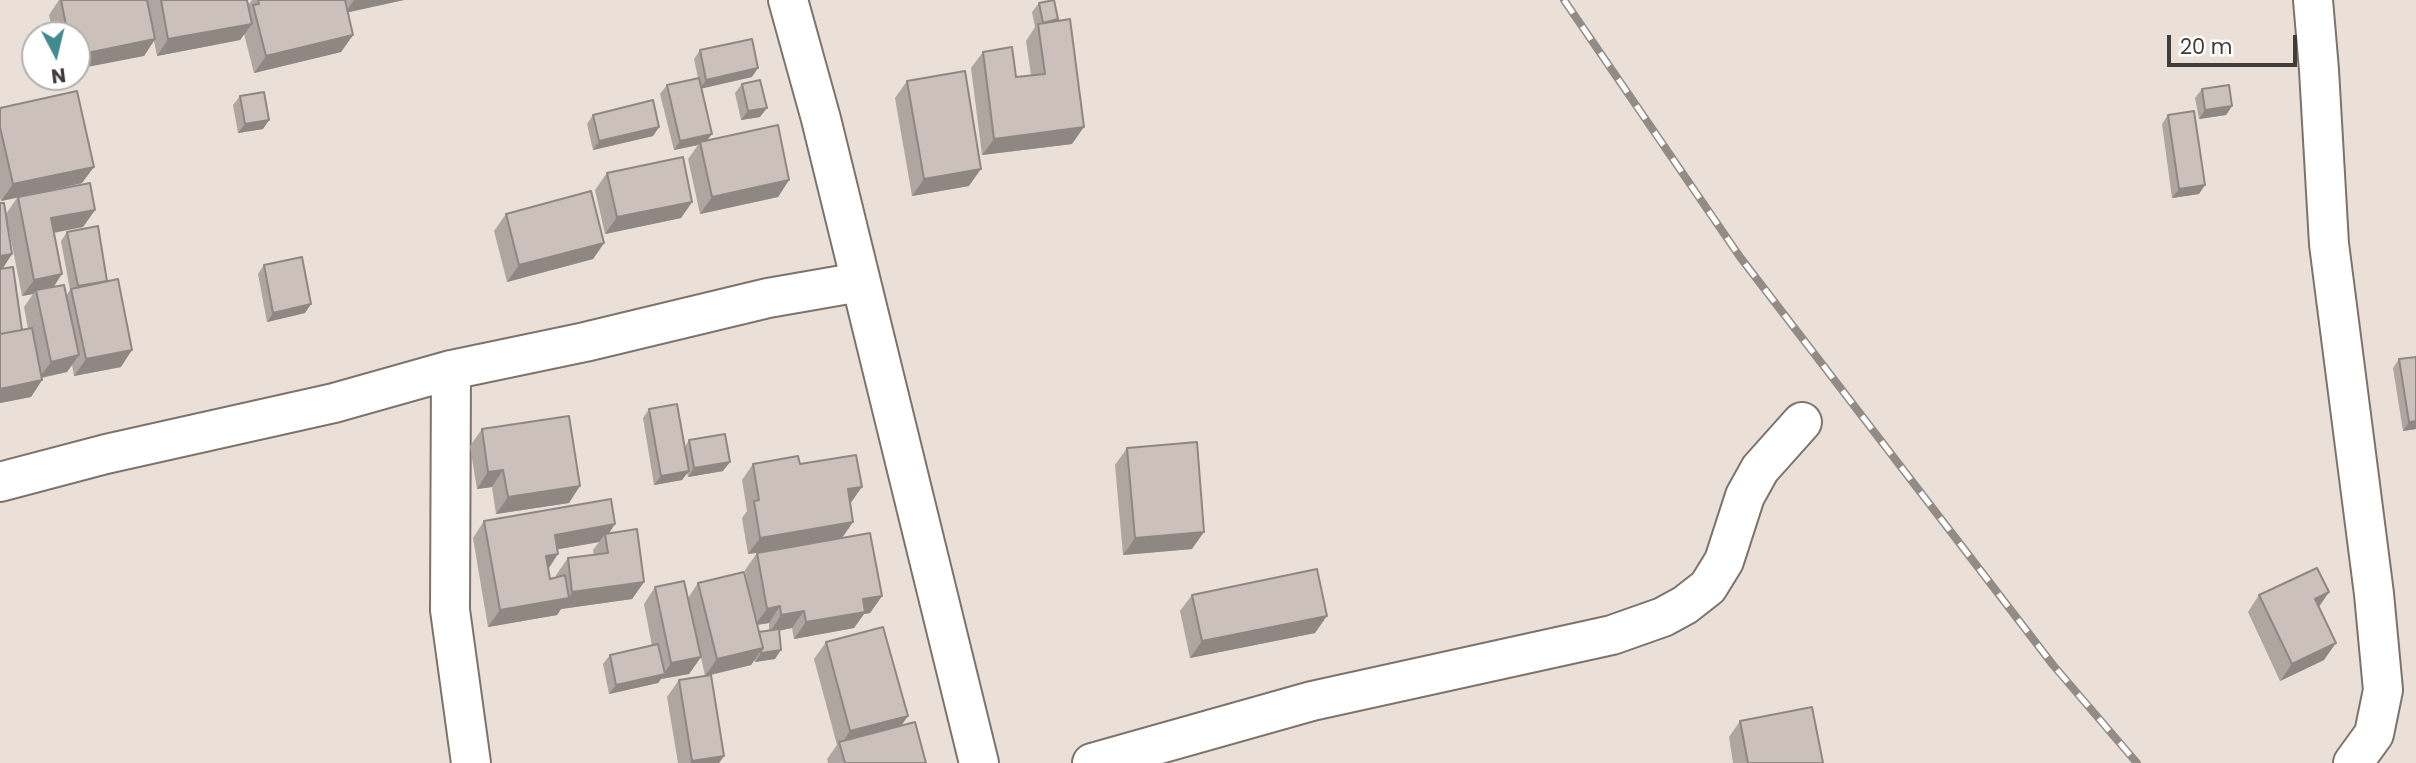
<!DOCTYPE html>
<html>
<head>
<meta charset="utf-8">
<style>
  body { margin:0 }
  #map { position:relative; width:2416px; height:763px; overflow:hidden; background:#eae0d8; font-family:Poppins,sans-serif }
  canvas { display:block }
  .north { position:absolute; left:21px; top:21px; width:70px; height:70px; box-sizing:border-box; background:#fff; border:2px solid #b3b1b0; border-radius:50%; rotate:173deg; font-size:19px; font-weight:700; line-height:28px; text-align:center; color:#403c39 }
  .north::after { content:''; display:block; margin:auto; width:24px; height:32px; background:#428992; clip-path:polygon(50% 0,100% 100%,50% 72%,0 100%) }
  .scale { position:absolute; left:2167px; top:35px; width:130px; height:32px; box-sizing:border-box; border:4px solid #403c39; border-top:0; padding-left:9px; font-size:21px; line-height:24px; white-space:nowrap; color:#403c39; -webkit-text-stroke:5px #fff; paint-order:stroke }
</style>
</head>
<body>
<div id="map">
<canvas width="2416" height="763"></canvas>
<div class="north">N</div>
<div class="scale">20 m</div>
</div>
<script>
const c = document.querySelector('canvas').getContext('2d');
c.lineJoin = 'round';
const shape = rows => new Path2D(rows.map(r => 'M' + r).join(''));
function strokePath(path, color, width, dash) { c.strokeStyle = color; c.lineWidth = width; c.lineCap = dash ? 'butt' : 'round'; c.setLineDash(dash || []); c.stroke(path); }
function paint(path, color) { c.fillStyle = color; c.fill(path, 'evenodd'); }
const minor = shape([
  [788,0,821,119,979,763],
  [2313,0,2319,70,2329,244,2374,594,2383,690,2374,734,2353,763],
  [451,370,450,610,471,763],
  [0,482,106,454,334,403,451,370,585,342,768,298,860,282],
  [1092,763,1312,701,1612,635,1663,617,1685,605,1708,587,1724,561,1745,496,1760,469,1802,422]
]);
const rail = shape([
  [1564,0,1740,257,2053,665,2137,763]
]);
const wall = shape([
  [59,0,247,0,248,5,252,0,404,0,348,12,353,35,341,52,254,73,244,34,240,40,157,56,154,41,144,56,77,35,53,35,49,15],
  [1039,3,1057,21,1072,144,982,155,971,68,983,52,1016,77,1031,75,1026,41,1035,27,1032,12],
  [700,50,752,77,701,88,708,140,789,180,778,197,700,214,688,159,698,145,674,150,660,94,667,85,698,78,694,59],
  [907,81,969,186,912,196,895,98],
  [742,84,760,117,741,120,735,93],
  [2202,89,2232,106,2226,115,2199,119,2195,98],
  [240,96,269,120,263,129,238,133,233,105],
  [0,108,82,183,47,191,95,210,83,227,54,233,54,287,66,296,70,290,61,241,67,232,121,367,74,376,72,365,67,372,42,378,42,380,31,397,0,403,0,203,12,254,2,269,22,330,28,329,24,307,33,294,22,296,6,214,17,198,1,201,0,198],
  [593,115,659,127,653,136,593,150,587,124],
  [2168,115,2199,194,2172,198,2162,124],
  [607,173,692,202,681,218,605,234,595,190],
  [506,214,604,243,593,259,507,282,494,231],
  [264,265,305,313,267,322,258,274],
  [2399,359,2416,429,2403,431,2393,368],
  [649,409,685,447,689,440,723,471,688,477,687,473,682,480,654,485,643,418],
  [482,429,569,503,496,514,492,487,477,489,470,446],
  [1127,448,1192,549,1123,555,1115,465],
  [753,464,800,464,850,503,853,522,842,538,882,596,870,613,864,614,854,628,794,639,792,628,779,631,775,659,755,662,754,660,751,665,707,676,724,756,719,763,678,763,667,697,679,680,705,676,701,657,689,674,661,679,658,683,609,694,603,664,610,655,652,646,644,604,655,587,688,598,698,583,749,591,745,570,757,553,771,551,748,554,742,518,747,511,742,480],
  [769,623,769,631,759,632,758,625],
  [484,521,609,533,644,582,632,599,561,609,557,615,488,627,473,538],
  [599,542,593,550,594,555,568,558,556,575,556,577,550,579,548,569,558,549],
  [2329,592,2319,607,2324,660,2280,681,2248,612,2259,595],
  [1192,595,1315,633,1190,658,1180,611],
  [826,642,901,726,926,763,828,763,827,759,837,745,814,659],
  [1740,721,1823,763,1733,763,1729,737]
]);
const shadedWall = shape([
  [354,0,404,0,345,13],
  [252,24,240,40,157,56,168,39],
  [353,35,341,52,254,73,266,56],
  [155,39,144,56,77,69,77,55],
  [758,68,752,77,700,89,706,80],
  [2232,106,2226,115,2199,119,2205,110],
  [767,108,760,117,741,120,748,111],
  [269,120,263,129,238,133,245,124],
  [659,127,653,136,593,150,599,141],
  [1084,127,1072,144,982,155,994,139],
  [712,134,705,143,700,142,698,145,674,150,680,141],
  [94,167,82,183,1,201,13,184],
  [981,169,969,186,912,196,924,179],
  [789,180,778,197,700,214,712,197],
  [2205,185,2199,194,2172,198,2179,189],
  [692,202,681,218,605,234,617,217],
  [95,210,83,227,40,235,51,218],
  [604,243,593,259,507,282,519,265],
  [12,254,1,271,0,271,0,256],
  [62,274,51,291,36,290,33,294,22,296,34,280],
  [311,304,305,313,267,322,273,313],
  [132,350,121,367,74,376,86,359],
  [79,355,67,372,39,378,51,362],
  [42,380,31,397,0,403,0,389],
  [2416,421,2416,429,2403,431,2409,422],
  [730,462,723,471,688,477,694,468],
  [503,470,492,487,477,489,488,472],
  [689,471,682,480,654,485,661,476],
  [580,486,569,503,496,514,508,497],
  [862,487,850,504,848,489],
  [853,522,841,539,748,554,760,538],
  [615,524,606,538,605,534,599,542,543,552,555,535],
  [1204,532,1192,549,1123,555,1135,538],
  [558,554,547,571,546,556],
  [644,582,632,599,561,609,557,615,488,627,500,610,569,598,572,592],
  [2329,592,2317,609,2315,599],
  [882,596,870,613,864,614,854,628,794,639,806,622,863,599],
  [780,606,769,623,755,625,767,609],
  [804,611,792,628,770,632,781,615],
  [1327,616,1315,633,1190,658,1202,641],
  [2336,643,2324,660,2280,681,2292,664],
  [763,648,751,665,705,676,717,659],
  [781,650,775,659,755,662,761,653],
  [701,657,689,674,661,679,658,683,609,694,616,685,663,675,671,663],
  [908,716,896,733,840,746,850,731],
  [724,756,719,763,690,763,692,761]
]);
const building = shape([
  [61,0,147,0,155,39,77,55,77,35,68,35,61,0],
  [161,0,247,0,252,24,168,39,161,0],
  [258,0,345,0,353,35,266,56,253,5,259,4,258,0],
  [1054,0,1058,19,1043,23,1039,3,1054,0],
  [1070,19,1084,127,994,139,983,52,1012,47,1016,77,1045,74,1038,24,1070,19],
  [752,39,758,68,706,80,700,50,752,39],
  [965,71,981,169,924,179,907,81,965,71],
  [699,78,712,134,680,141,667,85,699,78],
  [760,80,767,108,748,111,742,84,760,80],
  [2229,85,2232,106,2205,110,2202,89,2229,85],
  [77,91,94,167,13,184,0,127,0,108,77,91],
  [264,92,269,120,245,124,240,96,264,92],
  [653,100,659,127,599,141,593,115,653,100],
  [2194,111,2205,185,2179,189,2168,115,2194,111],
  [778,125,789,180,712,197,700,142,778,125],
  [683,157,692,202,617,217,607,173,683,157],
  [90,183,95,210,51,218,62,274,34,280,18,197,90,183],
  [591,191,604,243,519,265,506,214,591,191],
  [0,203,4,203,12,254,0,256,0,203],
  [98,226,107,281,78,286,67,232,98,226],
  [302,257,311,304,273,313,264,265,302,257],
  [13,267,22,330,0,334,0,269,13,267],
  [118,279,132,350,86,359,71,289,118,279],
  [64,285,79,355,51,362,36,290,64,285],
  [32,328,42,380,0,389,0,334,32,328],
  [2416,357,2416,421,2409,422,2399,359,2416,357],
  [677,404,689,471,661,476,649,409,677,404],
  [569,416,580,486,508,497,503,470,488,472,482,429,569,416],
  [725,434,730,462,694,468,689,440,725,434],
  [1197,442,1204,532,1135,538,1127,448,1197,442],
  [856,455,862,487,848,489,853,522,760,538,754,501,759,500,753,464,798,456,800,464,856,455],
  [611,499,615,524,555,535,558,554,546,556,550,579,565,575,569,598,500,610,484,521,611,499],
  [637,529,644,582,572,592,568,558,608,553,605,534,637,529],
  [870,533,882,596,863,599,865,612,806,622,804,611,781,615,780,606,767,609,757,553,870,533],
  [2317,568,2329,592,2315,599,2336,643,2292,664,2259,595,2317,568],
  [1317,569,1327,616,1202,641,1192,595,1317,569],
  [744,572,763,648,717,659,698,583,744,572],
  [684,581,701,657,671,663,655,587,684,581],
  [883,627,908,716,850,731,826,642,883,627],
  [779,629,781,650,761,653,761,651,763,648,759,632,779,629],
  [658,644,665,674,616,685,610,655,658,644],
  [711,675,724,756,692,761,679,680,711,675],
  [1812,707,1823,763,1748,763,1740,721,1812,707],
  [915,722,926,763,845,763,839,742,915,722]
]);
strokePath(minor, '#7c736c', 42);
strokePath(minor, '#fff', 38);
strokePath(rail, '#928b86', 8);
strokePath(rail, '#fff', 5, [16]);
paint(wall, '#afa6a0');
paint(shadedWall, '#8f8782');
paint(building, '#ccc1ba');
strokePath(building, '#8f8782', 2);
</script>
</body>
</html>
